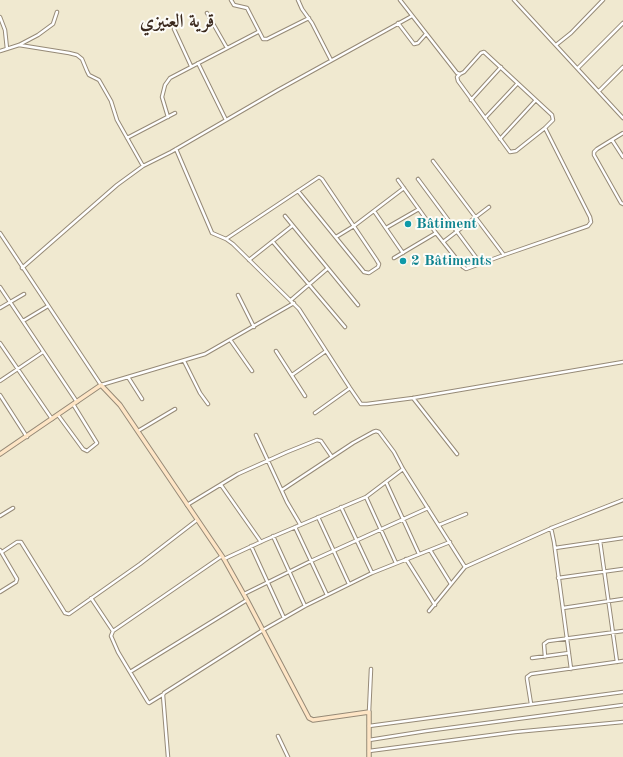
<!DOCTYPE html>
<html>
<head>
<meta charset="utf-8">
<style>
  body { margin:0 }
  canvas { display:block; background:#f0e9d0 }
</style>
</head>
<body>
<canvas width="623" height="757"></canvas>
<script>
const c = document.querySelector('canvas').getContext('2d');
c.lineJoin = 'round';
const shape = rows => new Path2D(rows.map(r => 'M' + r).join(''));
function strokePath(path, color, width, dash) { c.strokeStyle = color; c.lineWidth = width; c.lineCap = dash ? 'butt' : 'round'; c.setLineDash(dash || []); c.stroke(path); }
function write(font, color, halo, rows, align = 'center') {
  c.font = font + ' "Old Standard TT",Amiri,serif'; c.lineWidth = 4; c.setLineDash([]); c.textBaseline = 'middle'; c.strokeStyle = halo; c.fillStyle = color; for (const [text, x, y, turn = 0] of rows) {
    c.save(); c.translate(x, y); c.rotate((+turn || 0) * Math.PI / 180); c.textAlign = isNaN(turn) ? turn : align; if (halo) c.strokeText(text, 0, 0); c.fillText(text, 0, 0); c.restore();
  }
}
const street = shape([
  [231,0,234,5,247,8,263,39,267,39,309,18],
  [298,0,302,9,312,23,331,60],
  [400,0,457,73,460,74,464,72,481,53,484,52,552,115,553,120,545,128,516,151,510,152,458,81,457,77,460,74],
  [514,0,623,118],
  [207,13,227,48],
  [0,17,5,30,7,49],
  [398,23,414,44,418,43,426,34],
  [174,29,191,66],
  [19,45,69,53,77,55,82,59,87,71,89,75,99,80,111,101,117,120,143,166],
  [556,45,571,33,603,0],
  [0,51,19,45,38,35,53,24,57,12],
  [198,63,226,120],
  [578,68,623,23],
  [599,91,623,67],
  [471,100,501,67],
  [168,117,162,97,165,85,170,78,258,32],
  [485,118,517,84],
  [623,133,597,149,594,152,594,155,621,203,623,204],
  [127,138,175,113],
  [500,139,535,101],
  [612,140,623,157],
  [176,149,212,233,226,239,233,244,299,309,350,388,361,404,367,404,413,398,623,362],
  [433,161,504,255],
  [418,179,481,264],
  [398,180,436,233,463,267,466,269,504,255,588,226,591,222,590,217,545,128],
  [374,211,403,253],
  [285,216,358,305],
  [386,228,419,209],
  [0,233,101,385,205,354,294,303],
  [336,237,354,226,404,188],
  [226,239,319,177,322,179,376,259,379,264,378,267,369,273,364,272,298,191],
  [273,242,345,327],
  [443,242,489,207],
  [394,258,436,233],
  [249,260,292,226],
  [22,268,117,185,143,166,171,152,278,90,412,16],
  [0,287,77,402],
  [238,295,254,327],
  [291,300,327,269],
  [0,308,24,294],
  [23,321,48,306],
  [231,341,252,371],
  [0,343,52,419],
  [276,351,305,396],
  [184,361,200,393,208,404],
  [292,375,326,351],
  [128,377,142,399],
  [0,381,43,352],
  [0,395,27,437],
  [413,398,457,454],
  [315,413,350,388],
  [58,415,83,449,87,451,97,443,73,404],
  [138,431,175,409],
  [256,435,287,502,300,524],
  [386,482,419,554],
  [221,485,261,542],
  [282,490,353,443,373,432,376,431,379,432,394,452,403,469,465,567],
  [366,497,396,563],
  [187,505,238,474,287,452,317,440,321,441,332,457],
  [341,507,372,573],
  [0,516,13,508],
  [318,517,349,584],
  [439,525,466,514],
  [295,527,327,595],
  [551,528,554,542,571,669],
  [273,536,305,606],
  [600,541,617,662],
  [251,546,284,618],
  [555,548,623,538],
  [0,550,17,579,16,582,0,592],
  [430,550,451,584],
  [2,552,17,542,21,542,65,613,69,614,140,564,197,520],
  [224,559,265,540,366,497,403,469],
  [406,559,435,605],
  [558,578,623,569],
  [244,594,311,561,428,508],
  [91,598,113,631,111,636,118,652,148,702,149,703,162,695],
  [563,608,623,599],
  [429,611,465,567,554,527,623,500],
  [113,631,222,556],
  [545,657,544,644,548,641,623,631],
  [532,658,569,653],
  [130,672,247,600],
  [531,704,527,679,527,677,531,674,623,661],
  [369,712,371,669],
  [369,726,623,692],
  [278,736,288,757],
  [369,740,426,731,623,705],
  [369,751,515,732,623,722],
  [168,757,163,695,164,693,263,630,305,606,372,573,450,542]
]);
const secondary = shape([
  [0,454,101,385,120,405,224,559,247,600,309,718,313,720,369,712,369,757]
]);
const markers = [
  [408,224,4,"#0f9aa8"],
  [403,261,4,"#0f9aa8"]
];
const cultureNames = [
  ["Bâtiment",416,224],
  ["2 Bâtiments",411,261]
];
const districtNames = [
  ["قرية العنيزي",177,22]
];
strokePath(street, '#968a77', 4.5);
strokePath(secondary, '#968a77', 5.5);
strokePath(street, '#fff', 2.5);
strokePath(secondary, '#fee5c5', 3.5);
for (const [x, y, r, color] of markers) { const dot = new Path2D(); dot.arc(x, y, r, 0, 2 * Math.PI); c.fillStyle = color; c.fill(dot); strokePath(dot, '#fdfcf7', 1.5); }
write('bold 15px', '#0d838f', '#fdfcf7', cultureNames, 'left');
write('bold 19px', '#3b2a1e', '#fdfcf7', districtNames);
</script>
</body>
</html>
